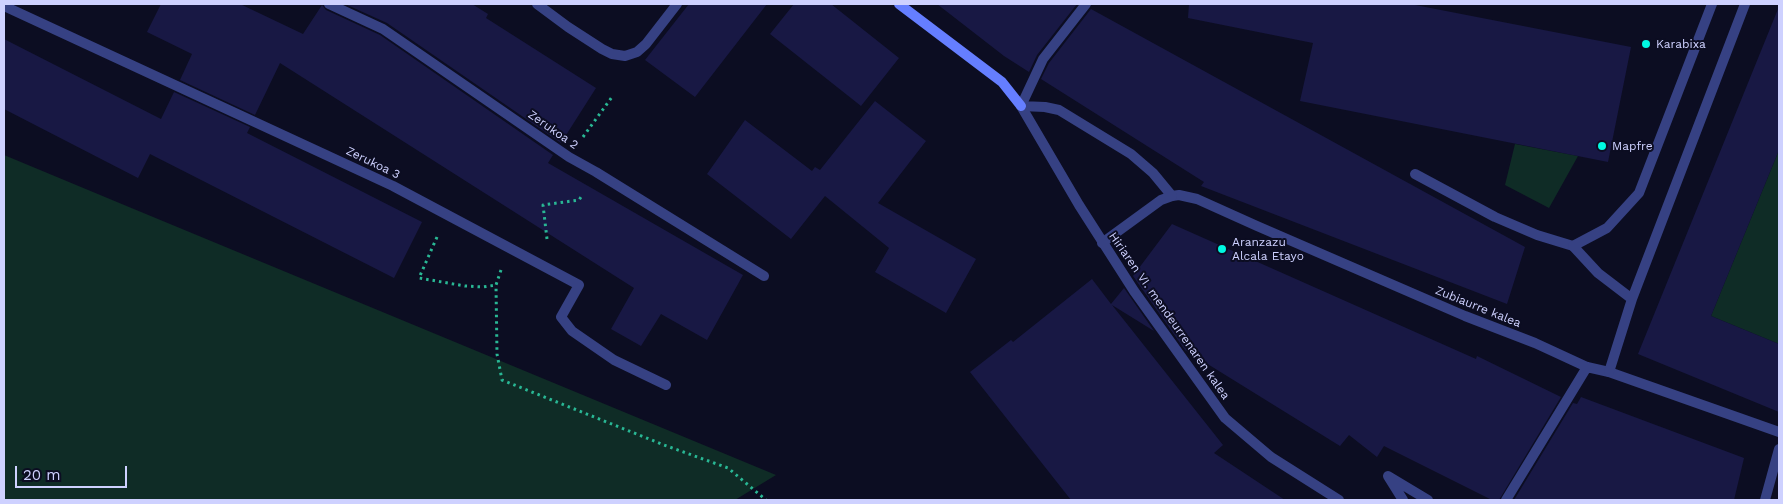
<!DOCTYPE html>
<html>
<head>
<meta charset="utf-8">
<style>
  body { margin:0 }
  #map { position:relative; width:1783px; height:504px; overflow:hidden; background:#0c0d22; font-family:"Work Sans",sans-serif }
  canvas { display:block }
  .frame { position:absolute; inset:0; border:5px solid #ced1ff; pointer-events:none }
  .scale { position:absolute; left:15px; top:466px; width:112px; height:22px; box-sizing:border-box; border:2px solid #ced1ff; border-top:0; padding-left:6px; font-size:15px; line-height:18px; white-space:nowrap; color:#ced1ff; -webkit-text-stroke:4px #0c0d22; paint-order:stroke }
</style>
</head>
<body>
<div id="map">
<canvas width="1783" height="504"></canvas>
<div class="frame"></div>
<div class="scale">20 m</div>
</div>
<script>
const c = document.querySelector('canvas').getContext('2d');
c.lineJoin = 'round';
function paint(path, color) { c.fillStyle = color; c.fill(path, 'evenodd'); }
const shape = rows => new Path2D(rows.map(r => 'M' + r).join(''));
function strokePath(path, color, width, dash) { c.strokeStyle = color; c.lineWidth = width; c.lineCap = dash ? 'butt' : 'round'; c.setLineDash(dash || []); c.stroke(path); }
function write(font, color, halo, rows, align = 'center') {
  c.font = font + ' "Work Sans",sans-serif'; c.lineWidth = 4; c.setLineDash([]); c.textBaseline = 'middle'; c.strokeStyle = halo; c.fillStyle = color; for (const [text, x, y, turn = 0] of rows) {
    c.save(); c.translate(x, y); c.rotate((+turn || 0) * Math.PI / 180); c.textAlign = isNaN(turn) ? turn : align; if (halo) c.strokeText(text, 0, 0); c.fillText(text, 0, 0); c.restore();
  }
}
const green = shape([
  [1515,144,1578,156,1549,208,1505,185],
  [1779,150,1779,344,1711,316],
  [4,155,129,207,776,475,735,500,4,500]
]);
const building = shape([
  [161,4,240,4,303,34,322,5,326,10,380,35,553,155,548,163,743,275,707,340,661,314,641,346,611,329,634,288,280,63,255,115,180,80,192,54,147,32],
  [345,4,472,4,488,14,486,18,596,88,561,143,387,23],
  [689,4,767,4,695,97,645,60],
  [794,4,831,4,899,58,861,106,770,34],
  [937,4,1077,4,1037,55,1029,72,1004,56],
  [1189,4,1410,4,1631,47,1608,162,1300,101,1313,43,1188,18],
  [1091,9,1525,247,1507,304,1201,186,1204,182,1041,79,1049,63],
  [1778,9,1779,150,1711,316,1779,344,1779,412,1638,354],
  [4,39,161,119,174,92,250,127,247,133,422,222,394,278,150,154,138,178,4,109],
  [875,101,926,141,878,203,976,259,946,313,875,272,889,248,825,196,791,239,707,174,745,120,812,171,815,167,820,170],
  [1172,224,1476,359,1477,356,1561,397,1499,500,1492,500,1384,446,1377,457,1349,435,1340,446,1185,350,1133,276],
  [1092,279,1111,304,1124,288,1154,331,1112,305,1223,445,1214,453,1285,500,1071,500,970,372,1011,340,1013,342],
  [1581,397,1744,458,1734,500,1514,500,1573,403,1577,404]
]);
const path = shape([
  [583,137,612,97],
  [437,237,419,278,465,286,483,287,496,285],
  [547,239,543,205,579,200,583,194],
  [501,270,496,285,497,354,502,380,664,445,728,468,766,500]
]);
const service = shape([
  [1415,174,1495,217,1537,235,1573,246]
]);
const pedestrian = shape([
  [1172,196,1179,195,1197,199,1257,226,1465,316,1535,343,1587,367,1609,372,1779,432],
  [1403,500,1388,476,1428,500],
  [1506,500,1587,367],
  [1765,500,1779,449]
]);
const minor = shape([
  [329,4,383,29,569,157,596,172,764,276],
  [537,4,568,27,602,49,612,54,625,56,637,52,646,44,677,4],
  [1086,4,1043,59,1021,106,1045,107,1059,110,1131,154,1153,173,1172,196,1161,200,1102,243],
  [4,6,393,186,579,285,561,317,572,331,614,360,666,385],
  [1632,299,1598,273,1573,246,1607,228,1639,193,1712,4],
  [1609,372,1632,299,1745,4]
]);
const tertiary = shape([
  [1021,106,1079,205,1134,291,1225,418,1271,457,1339,500]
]);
const secondary = shape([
  [899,4,1002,82,1021,106]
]);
const markers = [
  [1646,44,5,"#00f9e2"],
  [1602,146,5,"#00f9e2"],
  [1222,249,5,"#00f9e2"]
];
const poiNames = [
  ["Karabixa",1656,44],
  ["Mapfre",1612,146],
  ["Aranzazu",1232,242],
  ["Alcala Etayo",1232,256]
];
const streetNames = [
  ["Zerukoa 2",553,130,35],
  ["Zerukoa 3",373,163,26],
  ["Zubiaurre kalea",1478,307,22],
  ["Hiriaren VI. mendeurrenaren kalea",1169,316,55]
];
paint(green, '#0f2c26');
paint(building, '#181844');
strokePath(path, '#29b794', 3, [2.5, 4]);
strokePath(service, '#364183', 10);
strokePath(pedestrian, '#364183', 10);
strokePath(minor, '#364183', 10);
strokePath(tertiary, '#364183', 10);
strokePath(secondary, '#657eff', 10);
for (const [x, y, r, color] of markers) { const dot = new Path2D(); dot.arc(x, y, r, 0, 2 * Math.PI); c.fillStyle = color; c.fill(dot); strokePath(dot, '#0c0d22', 2); }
write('12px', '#ced1ff', '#0c0d22', poiNames, 'left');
write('12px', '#ced1ff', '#0c0d22', streetNames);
</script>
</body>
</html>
